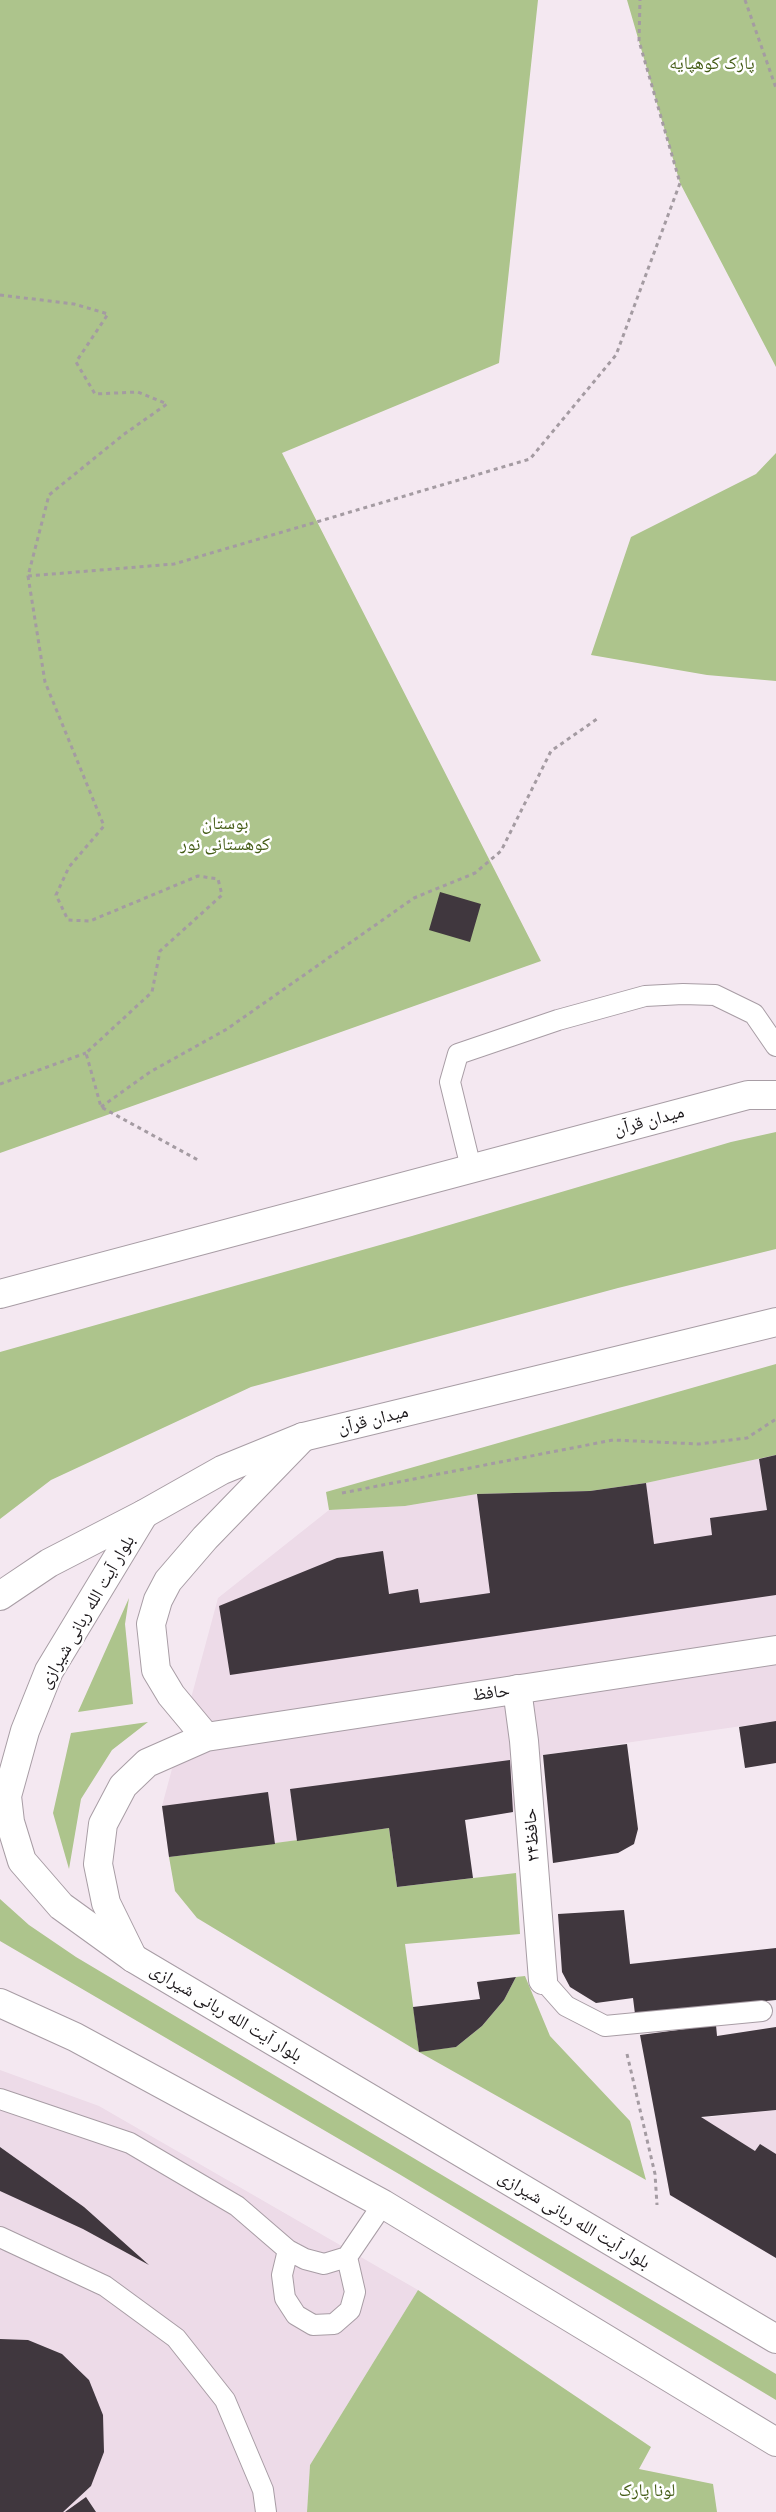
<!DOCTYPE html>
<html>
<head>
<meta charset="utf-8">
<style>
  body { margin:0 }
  canvas { display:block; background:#f4e8f1 }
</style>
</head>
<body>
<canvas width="776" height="2512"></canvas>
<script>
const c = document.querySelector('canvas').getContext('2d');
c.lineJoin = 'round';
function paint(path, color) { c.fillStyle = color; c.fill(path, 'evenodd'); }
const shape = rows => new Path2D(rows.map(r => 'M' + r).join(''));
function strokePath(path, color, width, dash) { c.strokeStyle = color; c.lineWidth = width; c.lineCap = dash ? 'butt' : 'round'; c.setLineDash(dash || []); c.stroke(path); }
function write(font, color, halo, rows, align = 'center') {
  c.font = font + ' "IBM Plex Sans","Noto Naskh Arabic",sans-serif'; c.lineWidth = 5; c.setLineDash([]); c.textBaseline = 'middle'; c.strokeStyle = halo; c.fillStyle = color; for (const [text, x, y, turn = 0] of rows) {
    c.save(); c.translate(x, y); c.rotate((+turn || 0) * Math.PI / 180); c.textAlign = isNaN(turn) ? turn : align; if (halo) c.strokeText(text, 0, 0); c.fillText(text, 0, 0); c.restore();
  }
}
const built = shape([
  [776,1455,776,1721,543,1755,513,1812,169,1857,162,1806,218,1598,329,1510,405,1506,477,1494,590,1491,646,1483],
  [0,2070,99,2106,418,2290,310,2465,307,2512,0,2512],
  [776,2110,776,2258,670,2195,656,2123]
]);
const green = shape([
  [0,0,538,0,499,363,282,453,541,961,0,1153],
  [627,0,776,0,776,367,680,183],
  [776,453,776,681,707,675,591,655,631,537,756,474],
  [776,1132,776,1249,618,1288,251,1387,51,1480,0,1519,0,1352,412,1236,731,1142],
  [776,1364,776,1455,646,1483,590,1491,477,1494,405,1506,329,1510,326,1492],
  [129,1598,125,1624,133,1704,78,1712],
  [148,1722,112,1750,81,1799,69,1869,53,1813,71,1733],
  [389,1828,397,1887,516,1873,520,1934,405,1944,419,2051,456,2047,482,2026,504,2000,516,1977,525,1976,550,2036,630,2121,646,2180,419,2052,197,1918,175,1891,169,1857],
  [0,1899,29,1925,76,1957,776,2374,776,2400,399,2174,0,1941],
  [418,2290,651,2447,639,2469,713,2484,717,2512,307,2512,310,2465]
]);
const building = shape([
  [440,892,481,904,470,942,429,930],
  [776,1455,776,1595,230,1675,219,1606,337,1558,383,1551,389,1594,418,1589,420,1603,490,1593,477,1494,590,1491,646,1483,654,1544,712,1535,710,1518,767,1510,759,1459],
  [776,1721,776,1763,745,1768,739,1727],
  [627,1744,638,1829,634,1844,618,1853,553,1863,543,1755],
  [510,1760,513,1812,465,1820,473,1878,397,1887,389,1828,297,1841,290,1789],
  [268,1792,275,1844,169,1857,162,1806],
  [624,1910,630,1964,776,1948,776,2000,635,2014,633,1998,596,2003,570,1987,562,1972,558,1914],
  [516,1977,504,2000,482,2026,456,2047,419,2052,413,2007,480,1999,477,1982],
  [716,2025,717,2036,776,2027,776,2110,701,2117,755,2151,760,2144,776,2154,776,2258,670,2195,640,2035],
  [0,2147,84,2207,149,2265,83,2229,0,2191],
  [0,2339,28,2340,62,2354,89,2380,103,2415,104,2452,91,2486,63,2512,0,2512],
  [86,2497,96,2512,65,2512]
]);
const path = shape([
  [745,0,776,88],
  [0,295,74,304,108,314,76,362,95,394,138,392,167,404,123,435,49,495,28,576,174,564,530,459,616,355,680,183,639,41,640,0],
  [28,576,45,682,104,826,69,867,56,895,68,920,90,921,198,876,218,879,222,895,160,951,152,992,86,1053,101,1107,198,1160],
  [0,1084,86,1053],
  [101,1107,150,1072,227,1029,414,898,475,873,501,851,551,751,597,719],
  [342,1493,613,1440,699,1444,747,1438,776,1419],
  [627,2054,655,2174,657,2205]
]);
const lane = shape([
  [471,1168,450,1082,458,1054,558,1020,645,996,683,994,715,995,754,1014,776,1046],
  [543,1980,566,2006,605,2026,762,2011],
  [0,2099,130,2143,237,2206,288,2250,305,2259,324,2264,347,2257,383,2204],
  [0,2237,105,2286,176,2338,225,2400,263,2490,266,2512],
  [288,2250,282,2275,285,2298,296,2315,313,2325,334,2324,350,2310,355,2292,347,2257]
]);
const street = shape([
  [517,1689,524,1741,543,1980]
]);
const secondary = shape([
  [206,1737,171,1695,156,1670,151,1624,158,1600,168,1581,205,1538,303,1437],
  [133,1958,106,1903,98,1864,103,1824,123,1786,147,1763,206,1737,776,1650]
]);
const primary = shape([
  [144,1514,49,1671,25,1731,7,1796,10,1822,22,1861,61,1906,133,1958,776,2339],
  [0,2003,75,2037,383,2204,776,2442]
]);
const highway = shape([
  [0,1294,748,1095,776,1095],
  [0,1596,49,1563,144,1514,222,1470,303,1437,776,1322]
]);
const parkNames = [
  ["پارک کوهپایه",712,64],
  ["بوستان",225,824],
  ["کوهستانی نور",225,845],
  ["لونا پارک",647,2491]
];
const streetNames = [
  ["میدان قرآن",649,1121,-15],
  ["میدان قرآن",373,1420,-14],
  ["بلوار آیت الله ربانی شیرازی",87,1612,-60],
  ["حافظ",491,1693,-7],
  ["حافظ۲۴",532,1835,-94],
  ["بلوار آیت الله ربانی شیرازی",226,2013,31],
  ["بلوار آیت الله ربانی شیرازی",574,2220,31]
];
paint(built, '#eddbe8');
paint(green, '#adc48c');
paint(building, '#40373e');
strokePath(lane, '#a89da5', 22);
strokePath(street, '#a89da5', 30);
strokePath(secondary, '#a89da5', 30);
strokePath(primary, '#a89da5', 30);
strokePath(highway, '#a89da5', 30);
strokePath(path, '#a49ba2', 3, [4, 4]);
strokePath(lane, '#fff', 20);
strokePath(street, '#fff', 28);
strokePath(secondary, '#fff', 28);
strokePath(primary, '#fff', 28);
strokePath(highway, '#fff', 28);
write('18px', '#455d17', '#fff', parkNames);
write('18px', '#1c181b', '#fff', streetNames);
</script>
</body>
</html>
